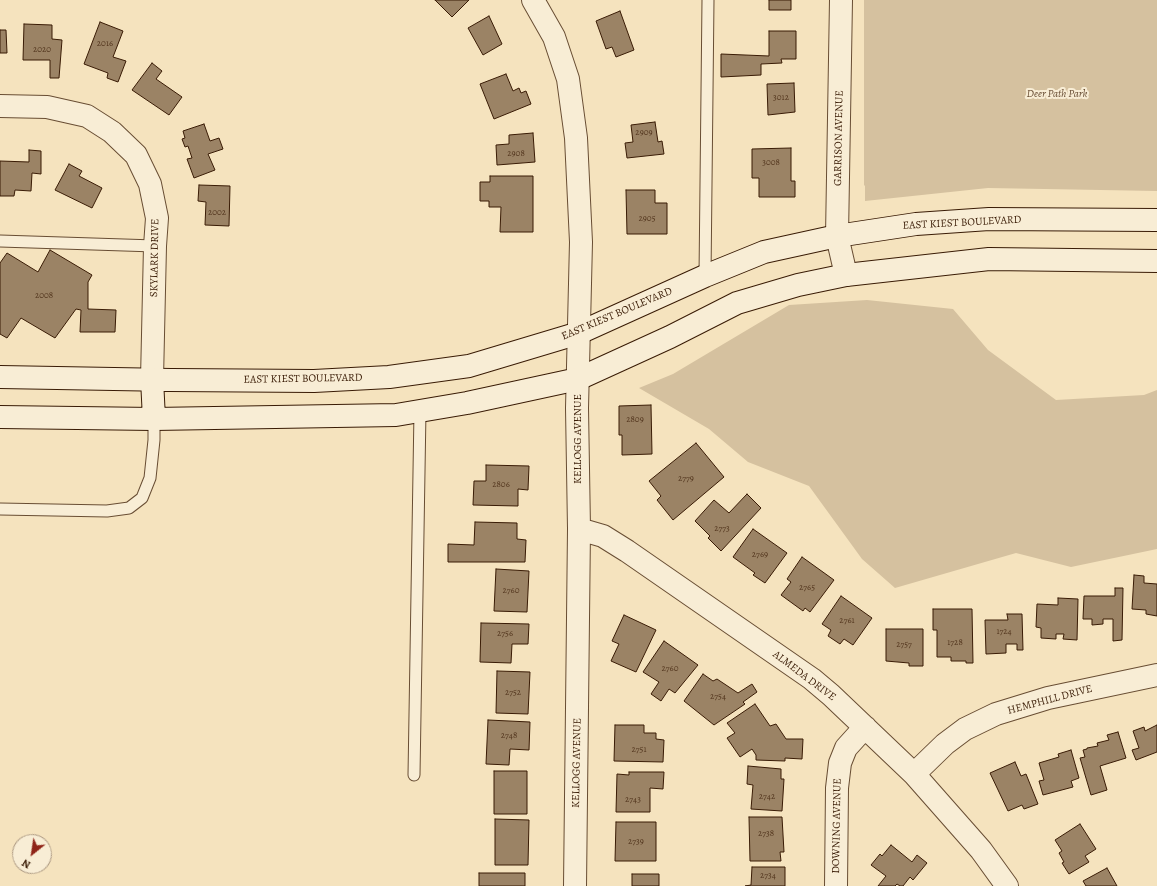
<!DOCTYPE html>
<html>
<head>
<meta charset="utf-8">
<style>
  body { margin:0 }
  #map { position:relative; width:1157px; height:886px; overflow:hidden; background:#f5e3be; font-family:Alegreya,serif }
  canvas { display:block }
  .north { position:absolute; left:12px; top:834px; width:40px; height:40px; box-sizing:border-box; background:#f8edd5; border:1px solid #ac9982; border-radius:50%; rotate:210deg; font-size:11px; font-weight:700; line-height:16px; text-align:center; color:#391b05 }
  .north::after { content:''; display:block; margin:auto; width:14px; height:18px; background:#8f2418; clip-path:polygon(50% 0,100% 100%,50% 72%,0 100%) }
</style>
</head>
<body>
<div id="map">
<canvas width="1157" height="886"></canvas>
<div class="north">N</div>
</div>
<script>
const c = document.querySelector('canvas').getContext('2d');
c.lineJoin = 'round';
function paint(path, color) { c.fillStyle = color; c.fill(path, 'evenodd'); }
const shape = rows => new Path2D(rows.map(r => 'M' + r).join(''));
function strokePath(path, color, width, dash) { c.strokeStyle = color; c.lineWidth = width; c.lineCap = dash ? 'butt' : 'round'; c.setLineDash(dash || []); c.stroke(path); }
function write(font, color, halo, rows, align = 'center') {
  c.font = font + ' Alegreya,serif'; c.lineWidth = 4; c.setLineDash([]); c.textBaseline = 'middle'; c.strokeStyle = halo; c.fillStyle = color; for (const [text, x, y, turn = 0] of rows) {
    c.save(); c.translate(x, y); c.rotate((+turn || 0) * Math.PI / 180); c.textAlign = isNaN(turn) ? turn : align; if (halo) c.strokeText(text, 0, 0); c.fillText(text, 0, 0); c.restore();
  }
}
const green = shape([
  [864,0,1157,0,1157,191,988,188,865,201,865,186,864,185],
  [867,300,953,309,988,350,1056,400,1144,395,1157,390,1157,549,1071,567,1016,553,895,588,862,559,809,486,748,462,709,429,639,388,673,374,789,305]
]);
const building = shape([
  [435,0,469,0,452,17,435,0],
  [769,0,791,0,791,10,769,10,769,0],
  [620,11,634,50,616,57,612,47,606,49,596,21,620,11],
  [489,16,502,44,483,55,468,28,489,16],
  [100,22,123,31,113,57,126,61,118,82,107,78,108,73,84,64,100,22],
  [24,24,52,25,52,39,62,40,59,78,50,78,50,60,23,60,24,24],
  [0,30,6,30,7,53,0,53,0,30],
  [769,31,796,31,796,59,781,59,782,63,761,64,761,75,721,77,721,54,769,56,769,31],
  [152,63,162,71,156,79,182,97,169,115,132,90,152,63],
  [506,74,513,91,519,88,521,93,526,91,531,104,494,119,480,84,506,74],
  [794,83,795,112,768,115,767,84,794,83],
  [655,122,658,142,662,141,664,154,627,158,625,143,633,142,631,125,655,122],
  [204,124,210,141,219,138,223,149,208,154,215,170,194,178,187,159,192,158,188,146,185,147,182,139,185,138,183,131,204,124],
  [533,133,535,162,497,165,496,145,509,144,509,135,533,133],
  [791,148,791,181,795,181,795,197,759,197,759,178,752,178,752,149,791,148],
  [29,150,41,151,41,174,32,173,31,191,15,190,14,196,0,196,0,161,29,162,29,150],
  [69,164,82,171,79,176,102,188,92,208,55,190,69,164],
  [490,176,533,176,533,232,500,232,501,207,489,207,489,201,480,201,480,182,490,182,490,176],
  [199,185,230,186,229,226,205,225,206,202,198,201,199,185],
  [626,190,655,190,655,203,667,203,667,234,627,234,626,190],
  [50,250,92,275,88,282,88,309,116,310,115,332,80,332,81,310,76,309,55,338,21,318,7,338,0,334,0,263,7,253,38,272,50,250],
  [651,405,652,454,622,455,622,435,619,435,619,406,651,405],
  [696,443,724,477,673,520,657,500,661,496,649,481,696,443],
  [486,465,529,466,528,490,518,489,518,506,473,505,474,481,486,481,486,465],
  [747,494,761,508,721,551,708,538,710,536,695,521,714,500,729,513,747,494],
  [475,522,517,523,517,539,526,540,525,562,448,562,448,544,474,545,475,522],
  [753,529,787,553,765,583,753,575,755,573,733,557,753,529],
  [802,557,834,580,810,612,805,608,803,611,781,595,791,582,787,579,802,557],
  [496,569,529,571,527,612,494,611,496,569],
  [1134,575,1144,576,1144,583,1157,584,1157,616,1146,614,1146,610,1132,609,1134,575],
  [1115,588,1123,588,1122,640,1113,641,1113,619,1103,619,1103,624,1092,625,1092,619,1083,619,1084,596,1115,596,1115,588],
  [841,596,872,618,853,645,844,639,840,644,828,636,831,630,822,624,841,596],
  [1058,598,1078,599,1077,640,1063,639,1064,634,1056,634,1056,639,1041,638,1041,628,1036,627,1037,604,1058,605,1058,598],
  [933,609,972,609,973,663,966,663,966,661,951,661,951,657,937,657,937,630,933,630,933,609],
  [1007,614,1022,614,1023,650,1017,650,1017,644,1006,644,1006,653,986,654,985,620,1008,620,1007,614],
  [624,615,656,630,636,672,611,661,619,644,612,641,624,615],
  [481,623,529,624,528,644,512,644,511,663,480,662,481,623],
  [886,629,923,629,923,666,909,666,909,663,886,661,886,629],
  [664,641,698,665,675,693,669,689,661,701,651,694,659,682,643,672,664,641],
  [497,671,530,672,528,714,496,713,497,671],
  [703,674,713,681,717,679,738,693,752,684,757,692,743,702,745,704,714,725,684,701,703,674],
  [755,704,770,726,776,724,786,739,803,739,802,759,785,758,785,761,756,760,756,755,752,749,740,757,727,738,735,733,727,723,755,704],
  [488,720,530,722,529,750,510,749,509,765,486,764,488,720],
  [615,725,644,725,644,733,656,733,656,739,664,740,663,762,614,761,615,725],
  [1157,725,1157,752,1136,760,1132,750,1139,748,1133,731,1144,727,1145,731,1157,725],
  [1118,732,1126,758,1100,766,1107,790,1091,795,1080,758,1085,757,1083,750,1087,749,1087,748,1098,746,1097,743,1109,740,1107,735,1118,732],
  [1071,750,1079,778,1071,781,1073,787,1043,795,1039,781,1044,780,1039,763,1059,757,1058,754,1071,750],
  [1015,762,1021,776,1026,774,1038,804,1024,809,1022,805,1008,811,990,773,1015,762],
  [748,766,781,769,781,779,784,779,782,811,751,809,753,785,747,784,748,766],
  [494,771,527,771,527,814,494,814,494,771],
  [629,772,664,772,663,789,650,788,650,812,616,812,617,774,629,775,629,772],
  [749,817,782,817,784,852,780,852,781,861,750,861,749,817],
  [495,819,529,820,528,865,495,865,495,819],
  [616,822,656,822,656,861,615,861,616,822],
  [1080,824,1096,849,1085,856,1089,862,1069,874,1062,863,1064,862,1059,853,1062,851,1055,840,1080,824],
  [891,845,912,862,917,855,927,863,913,880,910,877,903,886,900,886,897,884,895,886,878,886,886,876,871,865,880,854,882,856,891,845],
  [752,867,785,867,785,886,745,886,751,885,752,867],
  [1107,868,1117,886,1086,886,1083,881,1107,868],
  [479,873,525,873,525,886,479,886,479,873],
  [632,874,659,874,659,886,632,886,632,874]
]);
const lane = shape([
  [0,241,155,246],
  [705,276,708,0],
  [0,509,107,511,129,508,142,498,150,478,154,440,154,419],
  [414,775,420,411]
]);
const street = shape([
  [533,0,554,37,568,79,576,138,581,242,577,408,579,529,575,886],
  [841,0,837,236,846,275],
  [0,106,47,107,87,116,112,132,136,155,150,184,157,218,155,246,152,379],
  [579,529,603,536,627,551,812,679,831,695,914,774,981,850,1007,886],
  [914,774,945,744,965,729,996,714,1048,698,1157,675],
  [836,886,837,788,840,763,846,748,865,727]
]);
const secondary = shape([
  [0,377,171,380,314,381,389,377,469,366,579,333,705,276,764,252,837,236,916,224,989,219,1157,220],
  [152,379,154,419],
  [0,417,154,419,396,415,467,403,578,379,670,337,737,303,798,285,846,275,989,259,1157,261]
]);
const numberNames = [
  ["2016",105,44],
  ["2020",42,50],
  ["3012",781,98],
  ["2909",644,133],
  ["2908",516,154],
  ["3008",771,163],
  ["2002",217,213],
  ["2905",647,219],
  ["2008",44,296],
  ["2809",635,420],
  ["2779",686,479],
  ["2806",501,485],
  ["2773",722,529],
  ["2769",760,555],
  ["2765",807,588],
  ["2760",511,591],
  ["2761",847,621],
  ["1724",1004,632],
  ["2756",505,634],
  ["1728",955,643],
  ["2757",904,645],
  ["2760",670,669],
  ["2752",513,693],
  ["2754",718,697],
  ["2748",509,736],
  ["2751",639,750],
  ["2742",767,797],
  ["2743",633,800],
  ["2738",766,834],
  ["2739",636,842],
  ["2734",768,876]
];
const parkNames = [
  ["Deer Path Park",1057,94]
];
const streetNames = [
  ["GARRISON AVENUE",839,138,-89],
  ["EAST KIEST BOULEVARD",962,223,-3],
  ["SKYLARK DRIVE",155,258,-89],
  ["EAST KIEST BOULEVARD",617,314,-23],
  ["EAST KIEST BOULEVARD",303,379,-1],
  ["KELLOGG AVENUE",578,439,-90],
  ["ALMEDA DRIVE",804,676,37],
  ["HEMPHILL DRIVE",1050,700,-15],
  ["KELLOGG AVENUE",577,763,-89],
  ["DOWNING AVENUE",837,826,-89]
];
paint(green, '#d5c19f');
paint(building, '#9b8365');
strokePath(building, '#391b05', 1);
strokePath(lane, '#684d33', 13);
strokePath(street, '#684d33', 24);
strokePath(secondary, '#391b05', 24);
strokePath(lane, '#f8edd5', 11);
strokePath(street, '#f8edd5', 22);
strokePath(secondary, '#f8edd5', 22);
write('9px', '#52351d', null, numberNames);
write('italic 11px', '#684d33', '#f8edd5', parkNames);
write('11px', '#391b05', '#f8edd5', streetNames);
</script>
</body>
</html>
